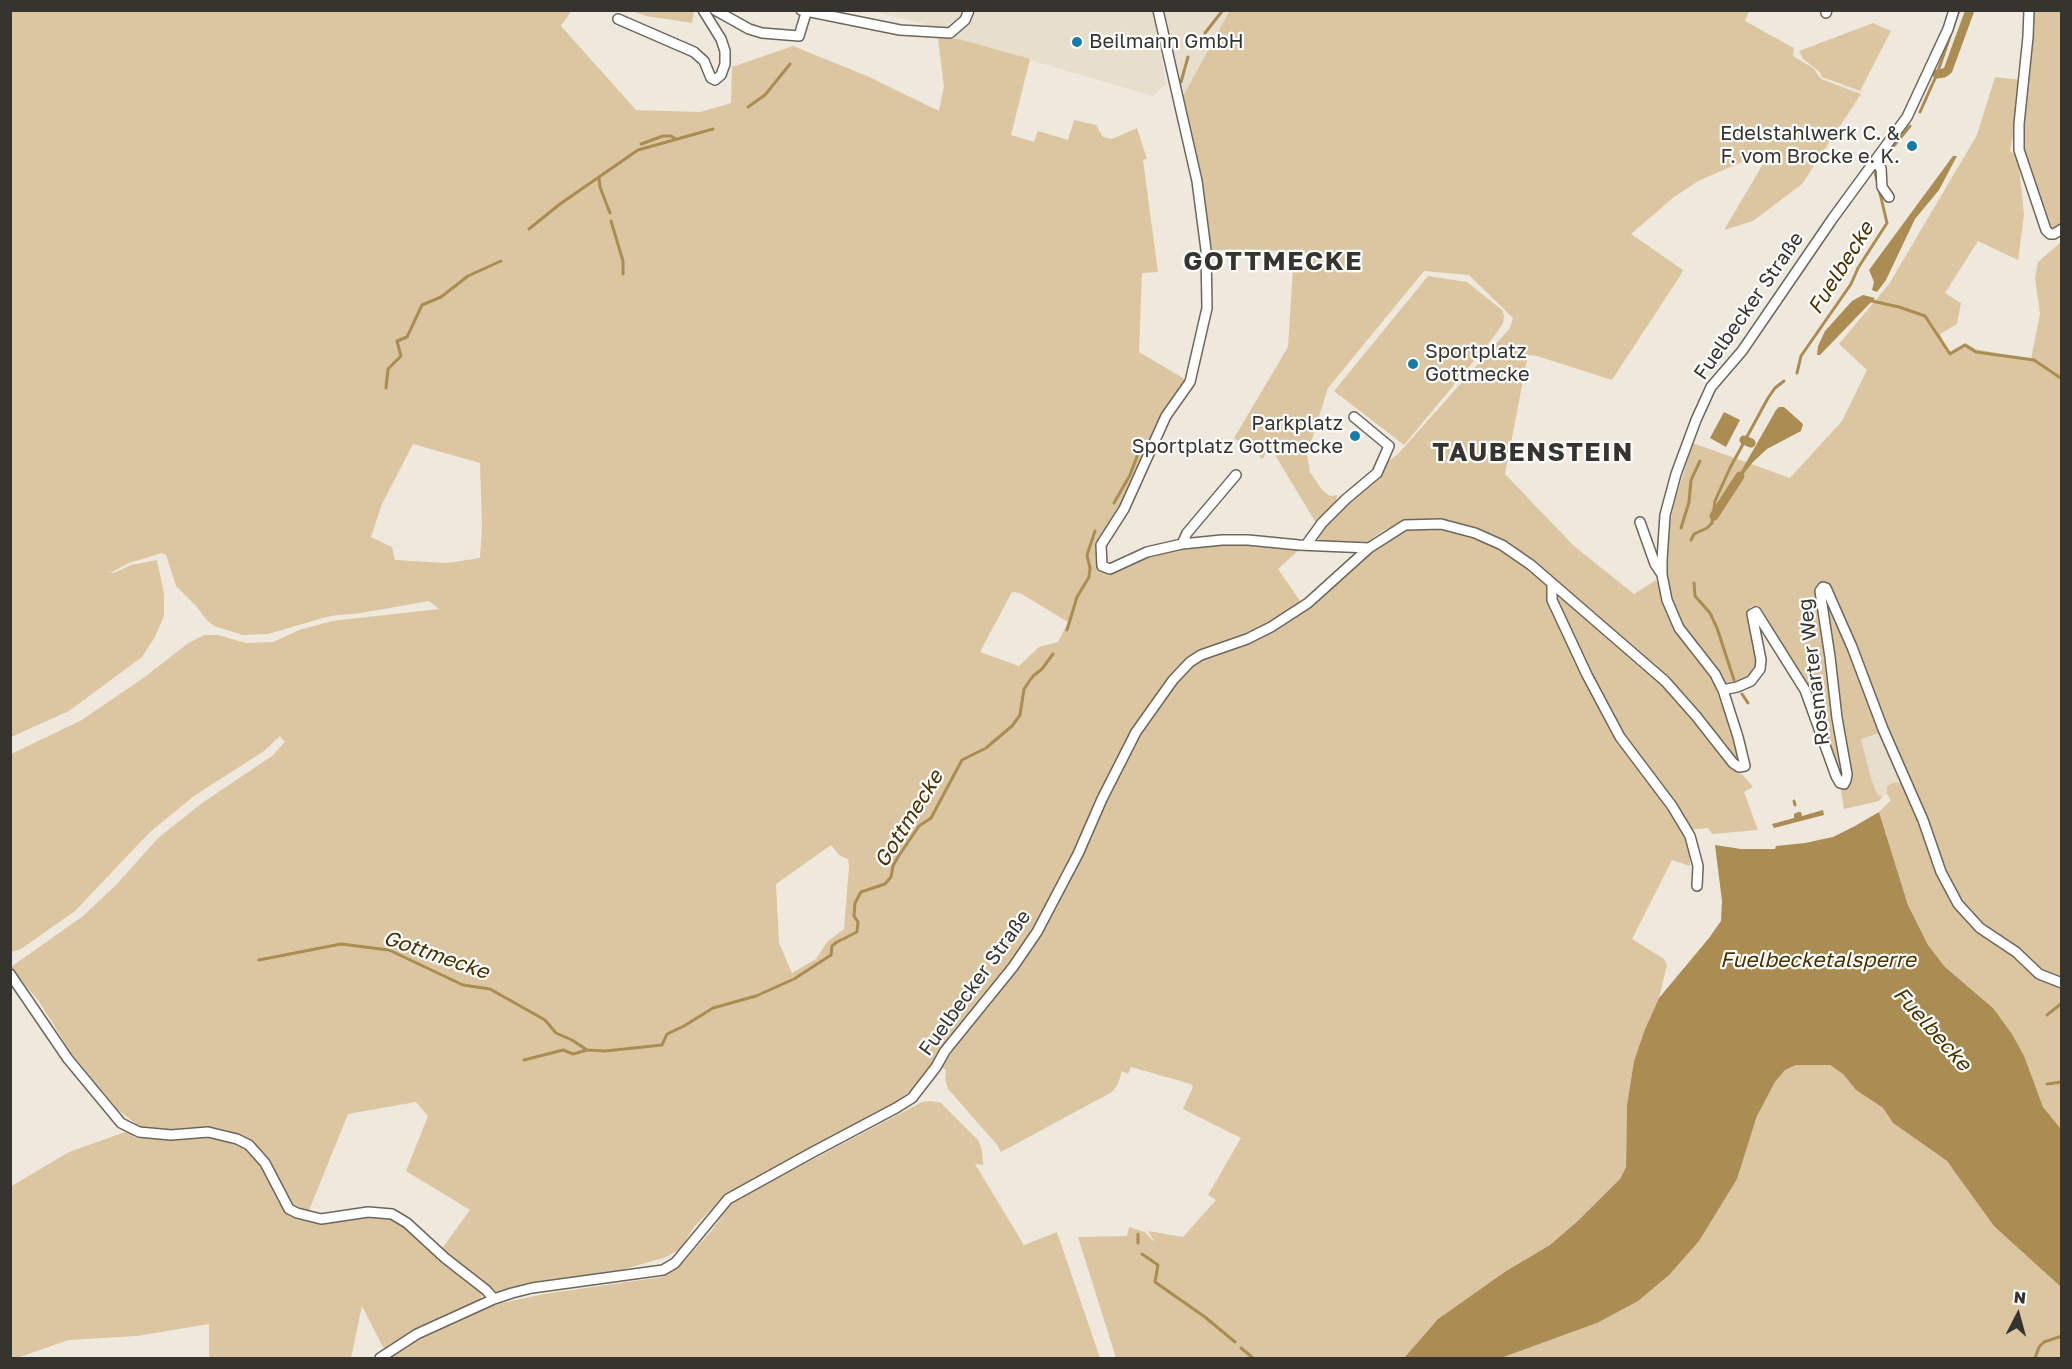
<!DOCTYPE html>
<html>
<head>
<meta charset="utf-8">
<style>
  body { margin:0 }
  #map { position:relative; width:2072px; height:1369px; overflow:hidden; background:#efe9dd; font-family:"Golos Text",sans-serif }
  canvas { display:block }
  .frame { position:absolute; inset:0; border:12px solid #36342f; pointer-events:none }
  .north { position:absolute; left:1988px; top:1285px; width:60px; height:60px; -webkit-text-stroke:4px #fff; paint-order:stroke; rotate:6deg; font-size:16px; font-weight:700; line-height:24px; text-align:center; color:#36342f }
  .north::after { content:''; display:block; margin:auto; width:21px; height:27px; background:#36342f; clip-path:polygon(50% 0,100% 100%,50% 72%,0 100%) }
</style>
</head>
<body>
<div id="map">
<canvas width="2072" height="1369"></canvas>
<div class="frame"></div>
<div class="north">N</div>
</div>
<script>
const c = document.querySelector('canvas').getContext('2d');
c.lineJoin = 'round';
function paint(path, color) { c.fillStyle = color; c.fill(path, 'evenodd'); }
const shape = rows => new Path2D(rows.map(r => 'M' + r).join(''));
function strokePath(path, color, width, dash) { c.strokeStyle = color; c.lineWidth = width; c.lineCap = dash ? 'butt' : 'round'; c.setLineDash(dash || []); c.stroke(path); }
function write(font, color, halo, rows, align = 'center') {
  c.font = font + ' "Golos Text",sans-serif'; c.lineWidth = 4.5; c.setLineDash([]); c.textBaseline = 'middle'; c.strokeStyle = halo; c.fillStyle = color; for (const [text, x, y, turn = 0] of rows) {
    c.save(); c.translate(x, y); c.rotate((+turn || 0) * Math.PI / 180); c.textAlign = isNaN(turn) ? turn : align; if (halo) c.strokeText(text, 0, 0); c.fillText(text, 0, 0); c.restore();
  }
}
const built = shape([
  [871,11,1154,11,1166,84,1153,96,962,40,938,39,925,24],
  [1163,11,1230,11,1182,97,1168,34],
  [1881,733,1904,783,1887,786,1887,794,1882,797,1877,794,1871,778,1861,738]
]);
const green = shape([
  [1230,10,1749,11,1745,21,1794,48,1793,56,1813,68,1821,79,1861,94,1802,184,1753,221,1724,230,1772,149,1698,181,1674,197,1631,234,1683,270,1680,276,1612,380,1537,356,1528,355,1505,474,1574,546,1634,594,1656,580,1675,630,1711,678,1715,686,1736,747,1738,756,1735,759,1712,729,1512,547,1481,531,1465,525,1419,520,1402,523,1384,530,1367,542,1319,541,1318,538,1324,526,1361,491,1384,472,1382,466,1398,454,1510,328,1513,318,1469,275,1424,271,1328,388,1307,455,1310,472,1322,490,1330,496,1337,495,1336,503,1316,523,1269,445,1263,459,1234,438,1288,347,1294,251,1210,250,1182,98],
  [11,11,571,11,561,26,636,110,700,112,731,103,732,67,793,46,867,76,939,111,944,86,938,39,959,39,1030,59,1011,135,1034,142,1038,131,1068,140,1074,120,1096,125,1103,137,1112,139,1137,128,1147,159,1143,160,1158,272,1142,273,1139,352,1188,381,1154,432,1144,457,1124,496,1120,510,1101,539,1097,550,1098,567,1103,572,1111,574,1146,558,1174,550,1204,545,1238,543,1300,549,1278,569,1305,608,1326,593,1378,546,1402,529,1427,527,1456,531,1494,547,1529,569,1563,597,1659,680,1709,738,1734,771,1743,775,1753,787,1744,792,1758,830,1712,834,1708,828,1696,829,1685,832,1689,843,1690,866,1672,860,1632,939,1664,959,1667,965,1659,998,1645,1029,1634,1061,1627,1105,1626,1167,1620,1179,1579,1221,1550,1245,1506,1271,1438,1319,1404,1358,1116,1358,1078,1237,1127,1236,1129,1227,1145,1232,1155,1243,1148,1231,1183,1237,1216,1200,1208,1195,1241,1138,1183,1109,1193,1087,1191,1084,1131,1067,1128,1074,1122,1071,1118,1084,1112,1092,1001,1152,998,1146,948,1089,945,1079,946,1070,933,1064,916,1085,895,1104,726,1194,694,1227,680,1249,666,1257,625,1269,505,1292,496,1292,441,1250,470,1210,406,1171,428,1116,416,1102,348,1114,308,1213,293,1204,285,1194,265,1155,241,1135,225,1130,211,1129,172,1131,140,1127,118,1110,72,1054,40,1003,11,967,83,916,117,884,158,838,202,803,272,756,285,742,280,736,264,751,194,796,150,832,75,911,21,949,11,952,11,754,80,721,142,679,187,644,204,635,218,635,246,643,273,642,299,630,332,621,439,609,429,601,361,613,330,616,268,634,243,635,214,626,206,619,197,607,176,586,166,555,162,553,129,563,112,572,101,570,114,573,131,565,157,560,164,594,164,616,155,637,142,657,69,711,11,737],
  [413,444,480,463,482,527,480,558,447,563,395,560,392,547,371,537,382,504],
  [1012,592,1020,593,1068,622,1058,642,1039,647,1019,666,980,652],
  [831,845,839,855,848,859,849,866,844,929,827,942,816,959,792,973,779,943,776,884],
  [632,11,694,11,692,23,646,16],
  [2033,11,2061,11,2062,224,2056,230,2050,230,2024,153,2023,127],
  [1873,23,1891,31,1860,91,1822,77,1820,72,1803,59,1799,51],
  [1995,77,2020,80,2016,122,2010,151,2018,157,2024,215,2018,260,1978,241,1945,293,1961,303,1957,324,1940,334,1949,352,1966,343,1975,349,2031,359,2040,314,2035,278,2038,262,2061,242,2061,1129,2043,1107,2034,1084,1993,1008,1945,967,1928,945,1908,905,1879,812,1891,800,1887,794,1887,786,1893,783,1911,782,1888,730,1861,739,1871,778,1877,794,1882,797,1879,801,1844,809,1838,771,1824,730,1805,684,1759,610,1755,607,1750,607,1748,612,1758,666,1748,678,1738,683,1724,683,1699,651,1678,618,1669,587,1666,563,1667,540,1674,503,1693,443,1790,478,1842,421,1867,370,1839,344,1889,284,1977,135],
  [1428,276,1467,282,1502,310,1504,316,1503,323,1493,338,1404,445,1334,391],
  [1814,1064,1830,1065,1843,1074,1856,1090,1883,1108,1893,1123,1947,1161,1967,1187,2016,1245,2061,1287,2061,1358,1501,1358,1597,1323,1737,1179,1757,1116,1775,1082,1785,1070,1796,1065],
  [931,1101,941,1103,979,1141,982,1151,983,1165,975,1164,1024,1245,1057,1232,1100,1358,389,1358,420,1337,488,1306,544,1294,662,1277,682,1264,712,1230,732,1202,922,1102],
  [128,1131,135,1138,172,1139,208,1136,236,1142,246,1148,265,1171,288,1214,297,1219,317,1223,373,1216,388,1218,399,1223,439,1259,474,1283,482,1292,481,1299,482,1301,385,1351,362,1306,351,1358,209,1358,209,1324,137,1336,69,1340,17,1358,11,1358,10,1187,69,1152]
]);
const water = shape([
  [1953,156,1957,156,1939,190,1915,219,1886,280,1877,292,1872,290,1874,282,1869,270],
  [1863,295,1875,298,1820,355,1817,355,1818,346,1825,331,1852,301],
  [1779,407,1784,407,1803,424,1801,431,1767,449,1753,462,1741,477,1739,475,1776,410],
  [1724,412,1740,420,1726,447,1710,438],
  [1823,810,1824,815,1774,828,1772,824,1794,818,1794,814,1798,812,1801,812,1802,816],
  [1879,812,1908,905,1928,945,1945,967,1993,1008,2012,1034,2024,1056,2043,1107,2061,1129,2061,1287,1994,1226,1947,1161,1893,1123,1883,1108,1856,1090,1843,1074,1830,1065,1796,1065,1785,1070,1775,1082,1757,1116,1737,1179,1699,1241,1669,1275,1638,1301,1597,1323,1501,1358,1404,1358,1438,1319,1506,1271,1550,1245,1579,1220,1620,1179,1626,1167,1627,1105,1634,1061,1645,1029,1659,998,1709,938,1721,921,1722,901,1715,845,1741,849,1775,849,1776,846,1805,843,1833,837,1855,826]
]);
const stream = shape([
  [1205,33,1223,10],
  [1181,82,1188,57],
  [748,107,765,95,790,64],
  [1920,112,1937,74,1959,10],
  [641,144,663,136,671,136,676,139],
  [1880,163,1910,126],
  [599,178,600,187,610,213],
  [611,221,623,261,623,274],
  [529,229,560,204,638,150,713,129],
  [1872,301,1899,307,1925,316,1950,354,1965,345,1976,352,2034,360,2062,379],
  [1797,373,1801,356,1851,284,1858,268,1887,223,1875,172],
  [386,388,388,369,401,356,397,341,407,337,422,305,441,297,468,276,501,261],
  [1114,503,1130,475,1138,454],
  [1681,528,1689,502,1691,480,1700,461],
  [1691,540,1694,534,1707,528,1712,523,1715,501,1730,468,1768,398,1775,388,1784,381],
  [1694,583,1695,596,1710,613,1717,628,1734,680],
  [1067,630,1077,597,1089,577,1090,568,1087,555,1095,531],
  [1742,694,1748,703],
  [1794,801,1795,805],
  [259,960,341,944,389,950,463,985,490,989,545,1020,556,1033,572,1040,587,1050,605,1051,662,1045,667,1034,684,1026,713,1008,756,996,794,979,831,955,832,946,837,942,857,932,858,922,854,916,855,903,861,892,885,884,891,877,893,866,898,857,919,826,931,818,962,760,986,748,1012,726,1020,715,1024,689,1033,676,1042,669,1053,654],
  [2047,1015,2062,1003],
  [524,1060,563,1050,573,1054,587,1050],
  [2047,1084,2062,1082],
  [1138,1234,1138,1243],
  [1142,1254,1158,1265,1155,1282,1205,1317,1235,1342],
  [1241,1348,1253,1358],
  [2035,1358,2039,1347,2044,1342,2062,1336]
]);
const canal = shape([
  [1937,74,1944,73,1948,70,1970,10],
  [1744,440,1751,443],
  [1714,516,1740,476]
]);
const minor = shape([
  [715,10,749,29,762,33,799,36,806,13],
  [801,10,900,30,950,33,965,20,969,10],
  [1158,10,1197,181,1206,250,1207,308,1190,382,1166,416,1124,509,1101,545,1102,566,1110,569,1147,552,1182,544,1222,540,1248,540,1299,545,1369,548],
  [2029,10,2028,37,2019,124,2019,150,2046,230,2050,234,2054,234,2062,229],
  [1826,13,1827,10],
  [618,19,694,52,704,61,711,78,715,80,721,75,725,64,725,51,721,39,703,10],
  [1874,162,1881,168,1882,187,1889,197],
  [1640,522,1655,564,1661,573],
  [1182,544,1187,533,1236,475],
  [1306,545,1322,523,1346,499,1377,473,1389,446,1354,417],
  [1552,584,1552,600,1587,675,1620,737,1672,806,1690,836,1698,866,1697,886],
  [1723,690,1737,687,1751,681,1760,669,1761,660,1752,614,1756,612,1805,690,1836,776,1840,783,1844,784,1846,780,1847,774,1837,718,1830,657,1820,591,1823,587,1826,588,1852,647,1883,729,1923,820,1941,872,1958,904,1980,928,2016,952,2039,974,2062,983],
  [10,974,68,1059,121,1123,139,1132,171,1135,208,1132,237,1139,249,1145,265,1163,289,1209,297,1213,321,1219,368,1212,392,1214,407,1223,445,1258,486,1290,494,1299],
  [380,1358,417,1334,494,1299,512,1293,532,1288,663,1270,675,1263,728,1199,813,1152,896,1108,912,1098,936,1067,945,1051,1013,967,1037,932,1078,854,1102,799,1136,732,1173,680,1190,662,1201,655,1247,639,1271,627,1308,603,1369,548,1405,525,1441,524,1475,533,1502,545,1531,565,1665,681,1696,716,1733,763,1739,767,1745,766,1738,737,1723,690,1715,674,1679,628,1667,600,1662,575,1662,560,1665,515,1676,474,1696,420,1711,387,1742,351,1833,218,1907,117,1948,29,1954,10]
]);
const markers = [
  [1077,42,6,"#147ca6"],
  [1912,146,6,"#147ca6"],
  [1413,364,6,"#147ca6"],
  [1355,436,6,"#147ca6"]
];
const poiNames = [
  ["Beilmann GmbH",1089,42],
  ["Edelstahlwerk C. &",1900,134,"right"],
  ["F. vom Brocke e. K.",1900,157,"right"],
  ["Sportplatz",1425,352],
  ["Gottmecke",1425,375],
  ["Parkplatz",1343,424,"right"],
  ["Sportplatz Gottmecke",1343,447,"right"]
];
const streetNames = [
  ["Fuelbecker Straße",1749,306,-55],
  ["Rosmarter Weg",1814,672,-97],
  ["Fuelbecker Straße",975,983,-54]
];
const waterNames = [
  ["Fuelbecke",1841,268,-58],
  ["Gottmecke",909,819,-58],
  ["Gottmecke",436,955,19],
  ["Fuelbecketalsperre",1818,960],
  ["Fuelbecke",1932,1029,48]
];
const districtNames = [
  ["GOTTMECKE",1273,262],
  ["TAUBENSTEIN",1533,453]
];
paint(built, '#e7decb');
paint(green, '#dbc6a1');
paint(water, '#ab8c52');
strokePath(stream, '#ab8c52', 3);
strokePath(canal, '#ab8c52', 9);
strokePath(minor, '#6c665c', 12);
strokePath(minor, '#fff', 9);
for (const [x, y, r, color] of markers) { const dot = new Path2D(); dot.arc(x, y, r, 0, 2 * Math.PI); c.fillStyle = color; c.fill(dot); strokePath(dot, '#fff', 2); }
write('20px', '#36342f', '#fff', poiNames, 'left');
write('20px', '#36342f', '#fff', streetNames);
write('italic 21px', '#473200', '#fff', waterNames);
c.letterSpacing = '1.5px';
write('bold 26px', '#36342f', '#fff', districtNames);
c.letterSpacing = '0px';
</script>
</body>
</html>
